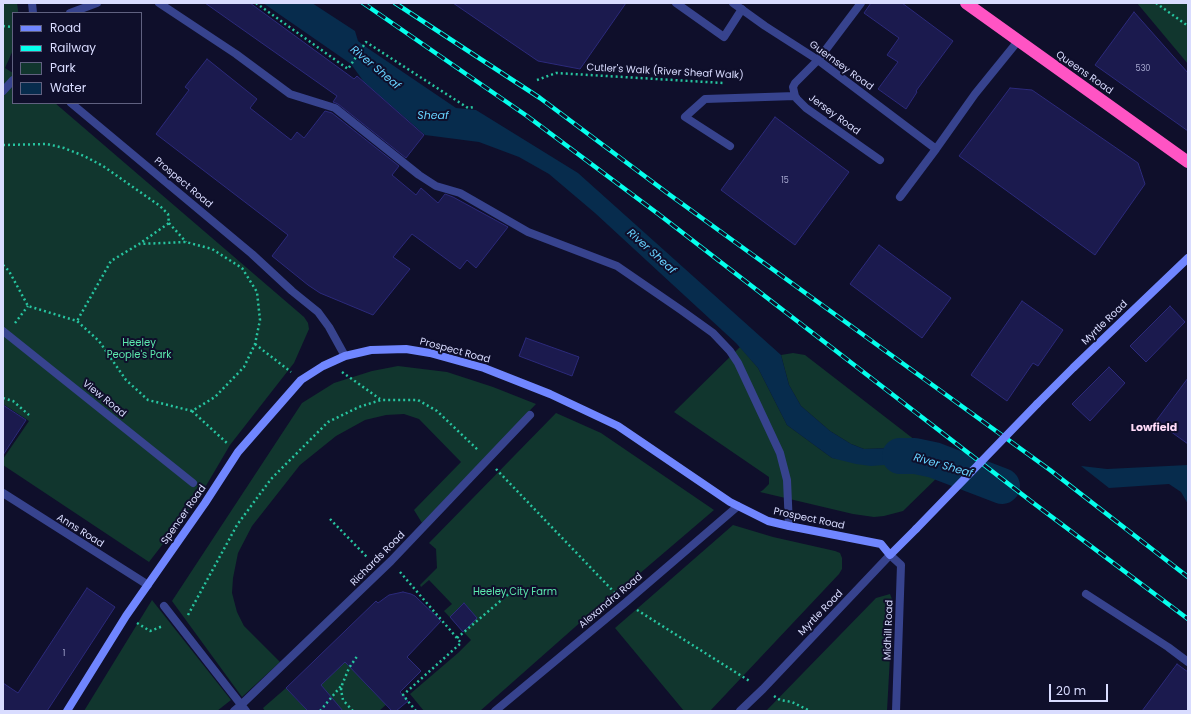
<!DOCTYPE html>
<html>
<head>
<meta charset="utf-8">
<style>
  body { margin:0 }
  #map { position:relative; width:1191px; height:714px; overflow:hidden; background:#0f0f2b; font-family:Poppins,sans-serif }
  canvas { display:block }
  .frame { position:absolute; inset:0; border:4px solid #d9dcff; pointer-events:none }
  .legend { position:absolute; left:12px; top:12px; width:130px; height:92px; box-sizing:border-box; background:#0f0f2b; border:1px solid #606180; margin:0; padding:5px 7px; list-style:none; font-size:12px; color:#d9dcff }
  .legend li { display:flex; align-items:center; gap:8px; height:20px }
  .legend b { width:20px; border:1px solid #606180 }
  .scale { position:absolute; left:1049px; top:684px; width:59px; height:18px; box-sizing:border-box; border:2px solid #d9dcff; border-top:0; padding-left:5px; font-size:12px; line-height:14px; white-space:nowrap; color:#d9dcff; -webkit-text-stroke:3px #0f0f2b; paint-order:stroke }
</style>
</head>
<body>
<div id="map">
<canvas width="1191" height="714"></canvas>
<div class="frame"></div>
<ul class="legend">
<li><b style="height:5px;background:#7086ff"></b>Road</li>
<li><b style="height:5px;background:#05ffec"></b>Railway</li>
<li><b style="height:11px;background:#11362e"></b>Park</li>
<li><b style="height:11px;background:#072c4d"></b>Water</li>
</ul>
<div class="scale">20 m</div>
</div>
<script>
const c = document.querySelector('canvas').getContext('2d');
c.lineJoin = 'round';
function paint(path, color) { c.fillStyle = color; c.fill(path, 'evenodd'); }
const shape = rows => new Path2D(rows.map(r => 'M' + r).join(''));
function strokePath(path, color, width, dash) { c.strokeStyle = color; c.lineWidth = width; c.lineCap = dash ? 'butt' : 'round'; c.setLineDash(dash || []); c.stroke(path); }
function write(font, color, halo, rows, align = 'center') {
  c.font = font + ' Poppins,sans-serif'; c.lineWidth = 4; c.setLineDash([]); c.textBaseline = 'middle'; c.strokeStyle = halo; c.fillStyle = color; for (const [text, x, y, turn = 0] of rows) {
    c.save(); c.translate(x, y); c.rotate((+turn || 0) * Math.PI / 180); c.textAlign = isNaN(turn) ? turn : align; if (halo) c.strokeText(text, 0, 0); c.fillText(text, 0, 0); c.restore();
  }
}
const green = shape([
  [3,3,17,3,18,10,18,13,13,13,13,50,5,68,13,73,13,103,55,103,304,317,308,323,309,329,294,363,230,445,200,496,149,562,3,465,3,459,29,421,3,404],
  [1137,3,1188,3,1188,64],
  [740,347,758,368,787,425,832,458,916,463,943,472,903,511,884,516,874,517,853,514,760,492,763,490,769,484,769,477,674,412],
  [793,353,805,355,924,447,864,449,851,444,830,431,801,406,789,385,781,355],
  [398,366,447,372,493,387,536,404,422,523,414,510,461,462,419,419,404,414,386,415,365,420,336,436,300,465,252,526,238,553,233,578,232,593,237,612,244,626,280,662,242,697,172,601,302,403,334,383,372,371],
  [556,413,601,433,714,510,611,598,609,597,480,711,424,711,410,694,458,653,471,640,444,611,452,604,429,580,421,587,420,585,437,568,436,549,429,543],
  [733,525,773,537,835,551,840,553,842,558,842,569,839,574,710,711,684,711,615,628],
  [890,594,893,602,887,711,766,711,876,598],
  [152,600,231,700,217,711,84,711],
  [355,652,397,695,379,711,265,711,263,708,286,688,301,704]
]);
const water = shape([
  [263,3,312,3,355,31,358,41,363,45,456,108,476,110,578,173,781,355,789,385,801,406,830,431,851,444,864,449,924,447,955,459,943,472,916,463,910,463,871,466,856,464,832,458,787,425,758,368,736,343,595,213,549,174,519,157,479,142,425,135,364,82,351,64],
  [1188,465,1188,504,1181,492,1169,484,1109,488,1081,466,1107,469]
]);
const river = shape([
  [900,456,915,456,934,460,1002,486]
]);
const building = shape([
  [205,3,250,3,354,79,357,76,424,135,406,158,338,104,333,102,337,96,205,3],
  [453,3,626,3,580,69,538,61,453,3],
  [871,3,902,3,953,41,916,91,917,92,906,109,878,89,898,62,887,55,899,38,864,13,871,3],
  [1134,12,1188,73,1188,131,1095,65,1134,12],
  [207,59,257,99,250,108,291,140,297,132,304,138,325,111,332,113,399,166,392,175,416,195,421,188,438,203,445,194,453,197,508,227,476,268,467,260,460,269,412,234,393,257,410,269,373,315,320,293,308,285,272,256,288,235,156,134,189,90,185,87,207,59],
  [1010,88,1032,90,1138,163,1145,184,1095,255,959,156,1010,88],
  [775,117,849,172,795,245,721,190,775,117],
  [879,245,951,298,922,338,850,284,879,245],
  [1022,301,1063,330,1038,366,1033,363,1007,401,971,375,1022,301],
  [1170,306,1185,322,1146,362,1130,346,1170,306],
  [526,338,579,357,572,376,519,356,526,338],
  [1109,367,1125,383,1090,421,1072,404,1109,367],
  [1188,378,1188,444,1156,421,1188,378],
  [3,405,26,420,3,455,3,405],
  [87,588,115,607,47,711,3,711,3,683,18,693,87,588],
  [403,592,411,594,415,596,441,621,407,657,421,671,400,692,408,701,396,711,392,711,345,662,321,685,343,711,308,711,286,688,376,601,378,603,389,595,403,592],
  [464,603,477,618,463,632,450,617,464,603],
  [1177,664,1188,672,1188,711,1142,711,1177,664]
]);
const path = shape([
  [256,3,348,69,366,42,468,108,474,107],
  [1156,3,1188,26],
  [3,26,13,27],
  [537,80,556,73,723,83],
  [3,145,47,144,64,148,84,156,103,166,160,206,168,214,169,223,139,244],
  [169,223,186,242],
  [3,265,9,271,28,306,77,321,99,341,126,380,148,400,192,411,215,397,244,367,255,344,260,320,257,292,242,268,212,249,186,242,139,244,111,261,77,321],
  [15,323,28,306],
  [255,344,291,372],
  [342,372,380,399],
  [3,398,13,401,29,415],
  [192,411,228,444],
  [496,469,616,594],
  [330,519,367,557],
  [400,572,457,638],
  [637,610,751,682],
  [188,615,237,525,271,479,328,422,359,407,381,400,418,400,437,411,479,451],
  [137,623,150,631,163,626],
  [774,696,780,700,792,702,810,711],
  [320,711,341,686],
  [353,711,343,700,341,690,342,685,349,668,358,655],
  [416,711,403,695,461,643,457,638,512,591]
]);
const lane = shape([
  [159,3,236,54,290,94,335,108,419,175,436,186,460,193,528,232,617,266,681,310,713,333,730,351,738,363,780,453,787,480,789,526],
  [676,3,724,37,742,9],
  [818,60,795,83,793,87,795,96,797,99,806,108,880,160],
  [730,146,685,117,705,99,795,96],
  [1086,594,1168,647,1188,662]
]);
const street = shape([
  [32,3,33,13],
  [733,3,765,26,818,60,936,149,900,197],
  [70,13,97,3],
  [818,60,861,3],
  [3,91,13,80],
  [71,103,252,254,292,291,318,312,329,327,345,356],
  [936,149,975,94,1018,41],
  [3,331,193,483],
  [3,493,148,585],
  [164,606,246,711],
  [234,711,241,705,391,561,530,415],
  [495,711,625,603,738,506],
  [740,711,763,689,890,555,901,565,896,711]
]);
const secondary = shape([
  [1037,404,1073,368,1188,258],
  [67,711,126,616,205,503,238,452,301,380,323,366,345,356,371,350,406,349,430,353,484,368,550,394,618,426,730,502,768,521,789,526,881,544,890,555,916,529]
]);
const highway = shape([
  [966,3,1188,162]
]);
const rail = shape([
  [363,3,527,116,657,213,1032,502,1188,619],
  [395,3,540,98,670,195,1050,470,1188,577]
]);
const secondaryBridge = shape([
  [916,529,1037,404]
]);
const numberNames = [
  ["530",1143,69],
  ["15",785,181],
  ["1",64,654]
];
const streetNames = [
  ["Guernsey Road",841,66,36],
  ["Cutler's Walk (River Sheaf Walk)",665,72,3],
  ["Queens Road",1084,73,35],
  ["Jersey Road",834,115,36],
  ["Prospect Road",183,183,40],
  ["Myrtle Road",1105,323,-44],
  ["Prospect Road",455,351,15],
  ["View Road",104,399,39],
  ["Spencer Road",184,515,-55],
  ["Prospect Road",809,519,12],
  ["Anns Road",80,531,32],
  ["Richards Road",378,559,-45],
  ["Alexandra Road",611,601,-40],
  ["Myrtle Road",821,613,-46],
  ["Midhill Road",889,630,-88]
];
const parkNames = [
  ["Heeley",139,343],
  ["People's Park",139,355],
  ["Heeley City Farm",515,592]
];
const waterNames = [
  ["River Sheaf",375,68,40],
  ["Sheaf",433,116],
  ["River Sheaf",651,252,42],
  ["River Sheaf",943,466,16]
];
const neighbourhoodNames = [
  ["Lowfield",1154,428]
];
paint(green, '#11362e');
paint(water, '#072c4d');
strokePath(river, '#072c4d', 36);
paint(building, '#1b1a4e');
strokePath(building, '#2c2a7b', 1);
strokePath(path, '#27c5a0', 2.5, [2, 3]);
strokePath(lane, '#37438e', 8);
strokePath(street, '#37438e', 8);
strokePath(secondary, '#7086ff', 8);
strokePath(highway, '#ff54c4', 12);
strokePath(rail, '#05ffec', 4.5);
strokePath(rail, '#0f0f2b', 3, [9]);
strokePath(secondaryBridge, '#7086ff', 8);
write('8px', '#aaacd3', null, numberNames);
write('10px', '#d9dcff', '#0f0f2b', streetNames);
write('10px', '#5ce9ad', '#0f0f2b', parkNames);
write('italic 11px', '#67d3ff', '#0f0f2b', waterNames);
write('bold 11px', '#ffdbf8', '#0f0f2b', neighbourhoodNames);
</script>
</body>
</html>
